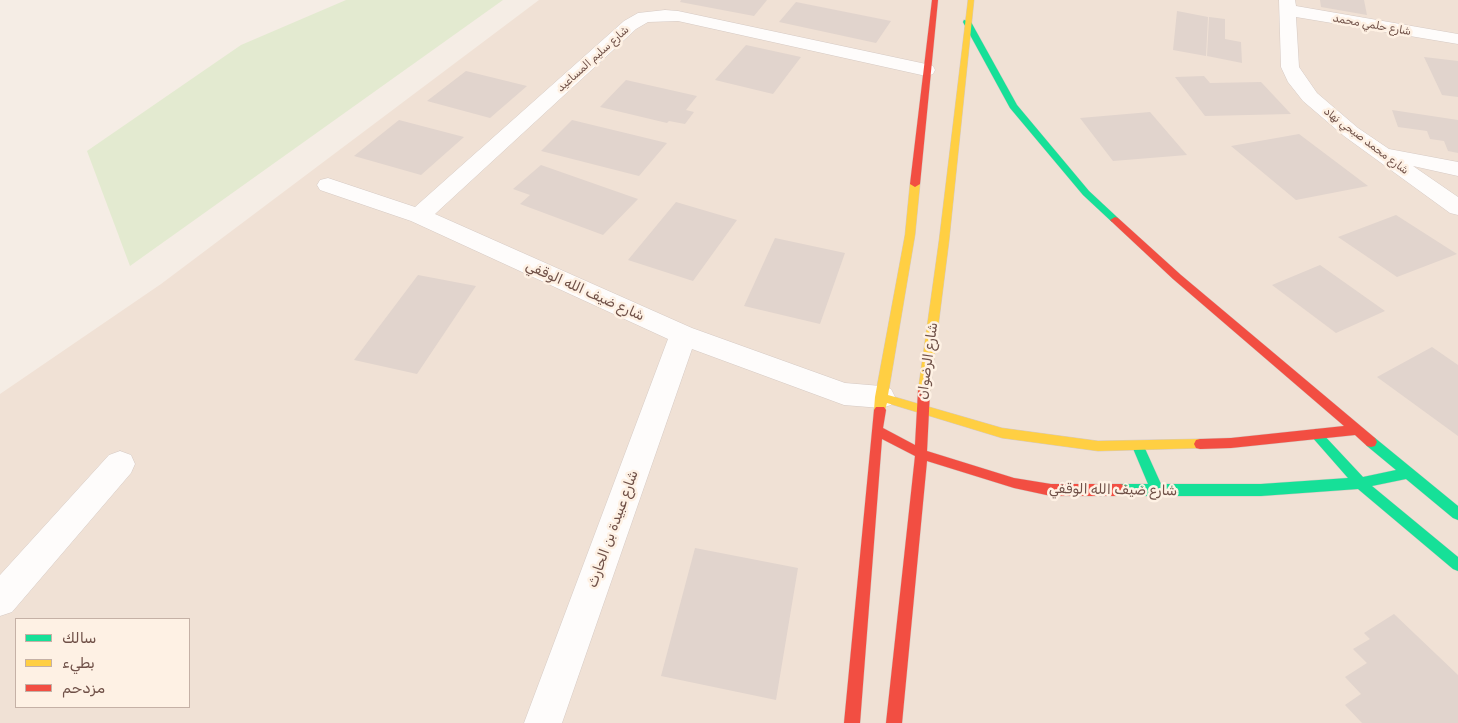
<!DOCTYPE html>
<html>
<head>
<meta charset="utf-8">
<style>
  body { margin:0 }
  #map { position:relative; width:1458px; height:723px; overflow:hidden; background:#f5ede5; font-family:Rubik,"Noto Sans Arabic",sans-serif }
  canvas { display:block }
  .legend { position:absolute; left:15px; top:618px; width:175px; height:90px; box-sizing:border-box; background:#fef1e4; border:1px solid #c5b1a6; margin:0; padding:6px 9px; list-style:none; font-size:15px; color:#705148 }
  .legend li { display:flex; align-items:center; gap:10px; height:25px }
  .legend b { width:25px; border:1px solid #c5b1a6 }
</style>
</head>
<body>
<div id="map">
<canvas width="1458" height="723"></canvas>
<ul class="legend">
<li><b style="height:6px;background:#16e098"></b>سالك</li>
<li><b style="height:6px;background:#ffcf43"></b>بطيء</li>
<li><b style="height:6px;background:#f24e42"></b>مزدحم</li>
</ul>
</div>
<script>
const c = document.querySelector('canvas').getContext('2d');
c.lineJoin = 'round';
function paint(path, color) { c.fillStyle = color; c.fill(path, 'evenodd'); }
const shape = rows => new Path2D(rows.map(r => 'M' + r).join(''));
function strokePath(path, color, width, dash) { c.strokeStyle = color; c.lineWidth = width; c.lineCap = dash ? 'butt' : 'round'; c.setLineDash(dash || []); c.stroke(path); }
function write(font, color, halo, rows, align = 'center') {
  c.font = font + ' Rubik,"Noto Sans Arabic",sans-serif'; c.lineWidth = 5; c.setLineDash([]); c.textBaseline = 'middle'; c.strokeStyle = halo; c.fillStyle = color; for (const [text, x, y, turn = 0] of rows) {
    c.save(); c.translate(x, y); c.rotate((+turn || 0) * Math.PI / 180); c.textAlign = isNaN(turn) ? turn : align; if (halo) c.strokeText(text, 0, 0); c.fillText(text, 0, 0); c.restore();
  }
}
const residential = shape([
  [539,0,1458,0,1458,723,0,723,0,394,161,284],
  [16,619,189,619,189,707,16,707]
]);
const green = shape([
  [346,0,503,0,130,266,87,151,241,45]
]);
const building = shape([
  [681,0,767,0,754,16,680,2],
  [1320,0,1364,0,1367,15,1321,7],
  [796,2,891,21,876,43,779,22],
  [1177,11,1208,17,1206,56,1173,50],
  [1209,17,1225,19,1225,39,1241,42,1242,63,1207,56],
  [746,45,801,57,773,94,715,80],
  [1424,57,1458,61,1458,97,1442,95],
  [466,71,527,86,490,118,427,101],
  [1204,76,1210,83,1261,82,1291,114,1205,116,1175,77],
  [626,80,697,96,686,110,694,112,685,124,669,121,667,123,600,107],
  [1392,110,1458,120,1458,153,1448,151,1444,141,1430,139,1427,131,1398,127],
  [1150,112,1187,155,1113,161,1080,118],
  [399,120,464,137,421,175,354,156],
  [572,120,667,143,639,176,541,151],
  [1299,134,1368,186,1296,200,1231,146],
  [541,165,638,199,603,235,520,204,530,195,513,189],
  [676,202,737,220,693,281,628,260],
  [1396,215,1457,254,1397,277,1338,237],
  [775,238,845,253,820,324,744,306],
  [1320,265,1385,311,1336,333,1272,285],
  [418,275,476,286,417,374,354,360],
  [1432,347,1458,365,1458,436,1377,377],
  [695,548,798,568,776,700,661,676],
  [1394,614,1458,675,1458,723,1362,723,1345,705,1361,694,1345,677,1367,663,1353,649,1370,639,1364,633]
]);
const street = shape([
  [1279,0,1295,0,1296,6,1458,34,1458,44,1296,17,1299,67,1317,93,1358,128,1389,149,1458,162,1458,176,1413,166,1458,197,1458,215,1450,213,1344,136,1303,101,1288,82,1281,67,1279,0],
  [665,10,678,11,926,64,933,66,935,70,933,74,926,76,678,21,648,22,636,29,435,214,692,328,845,383,881,386,891,389,895,397,891,405,881,408,844,405,692,349,562,723,524,723,668,339,411,221,320,190,317,185,320,180,328,178,415,207,624,21,638,13,665,10],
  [120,451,131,455,135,464,131,473,12,612,0,616,0,575,109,455,120,451]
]);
const fast = shape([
  [964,20,971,22,1017,105,1089,191,1118,218,1118,222,1112,222,1083,195,1010,108,963,22,964,20],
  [1316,429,1320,431,1363,477,1396,470,1367,446,1365,442,1367,438,1371,437,1375,438,1458,506,1458,520,1453,518,1406,479,1372,486,1458,557,1458,571,1453,569,1358,489,1261,496,1163,496,1158,498,1153,496,1121,496,1116,494,1115,490,1116,486,1121,484,1148,484,1132,446,1134,442,1138,441,1142,442,1161,484,1261,484,1348,478,1312,437,1310,434,1312,431,1316,429]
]);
const slow = shape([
  [968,0,974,0,949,241,930,391,928,394,924,396,920,394,918,391,939,241,968,0],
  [915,181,920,184,915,235,888,395,1002,428,1098,441,1200,439,1204,440,1206,444,1204,448,1098,451,1002,438,887,403,884,413,876,413,874,410,875,397,905,235,910,184,915,181]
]);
const jam = shape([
  [932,0,938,0,920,184,915,187,910,184,932,0],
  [1115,217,1118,218,1181,275,1375,438,1377,442,1375,446,1371,447,1367,446,1355,435,1231,448,1200,449,1196,448,1194,444,1196,440,1200,439,1231,438,1344,426,1173,279,1112,222,1110,220,1115,217],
  [924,386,928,388,930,391,927,451,1014,478,1051,484,1121,484,1126,486,1127,490,1126,494,1121,496,1051,496,1014,488,927,461,902,723,886,723,915,456,882,439,860,723,844,723,874,410,876,407,884,407,886,410,883,428,915,445,918,391,920,388,924,386]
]);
const farStreetnames = [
  ["شارع حلمي محمد",1372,25,10],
  ["شارع سليم المساعيد",593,59,-42],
  ["شارع محمد صبحي نهاد",1366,141,37]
];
const streetNames = [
  ["شارع ضيف الله الوقفي",585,291,24],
  ["شارع الرضوان",928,361,-82],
  ["شارع ضيف الله الوقفي",1113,490,1],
  ["شارع عبيدة بن الحارث",613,529,-70]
];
paint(residential, '#f0e1d5');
paint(green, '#e3ead0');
paint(building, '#e1d4cd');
strokePath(street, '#d6cac4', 1);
strokePath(fast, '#d5c9c2', 1);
strokePath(slow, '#d5c9c2', 1);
strokePath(jam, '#d5c9c2', 1);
paint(street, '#fefcfb');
paint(fast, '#16e098');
paint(slow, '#ffcf43');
paint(jam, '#f24e42');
write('11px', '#705148', '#fef1e4', farStreetnames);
write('14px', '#705148', '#fef1e4', streetNames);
</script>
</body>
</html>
